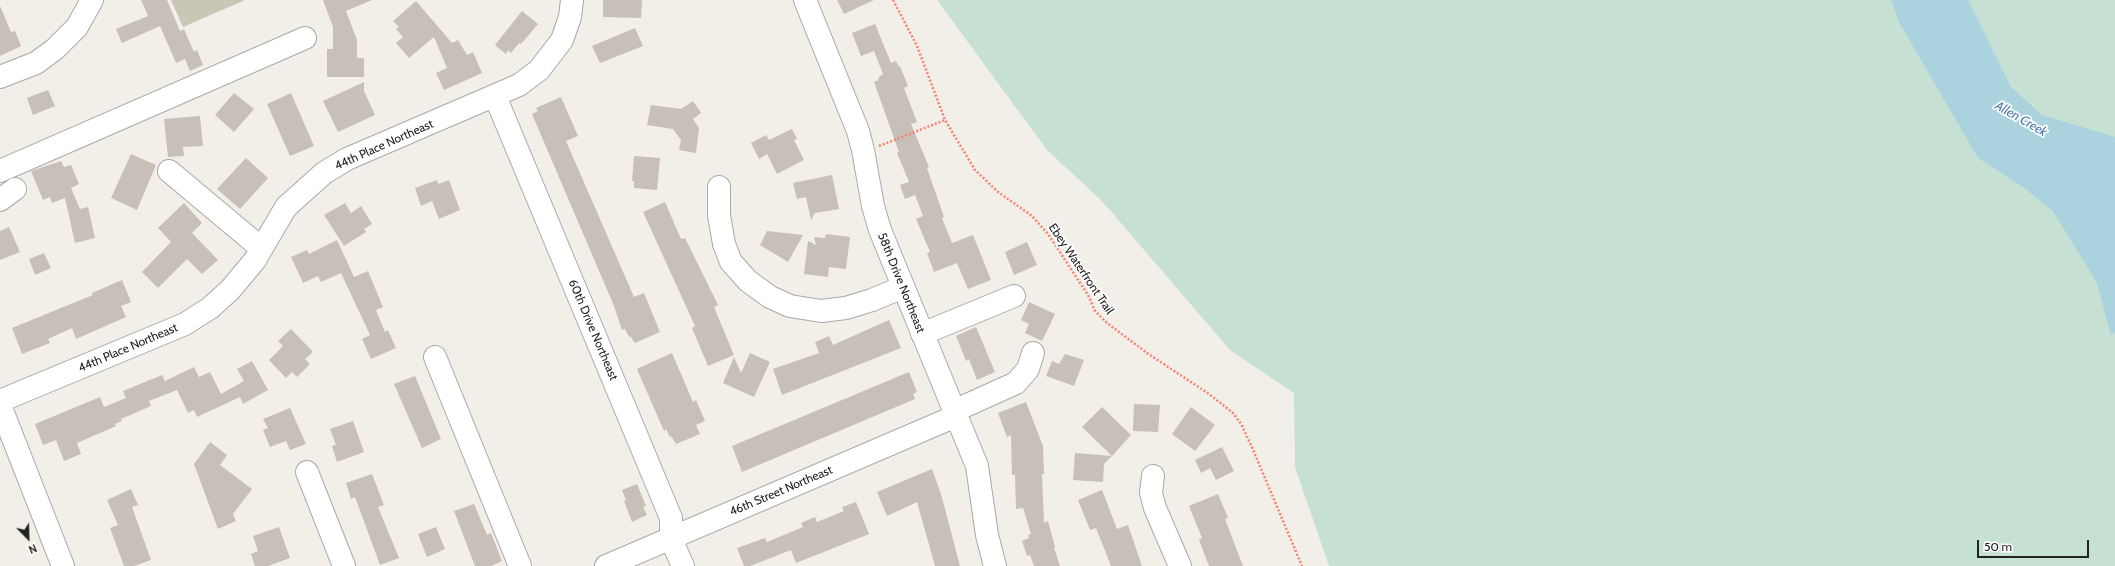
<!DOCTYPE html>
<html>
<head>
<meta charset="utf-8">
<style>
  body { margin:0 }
  #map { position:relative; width:2115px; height:566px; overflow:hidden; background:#f2efe9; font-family:Cabin,sans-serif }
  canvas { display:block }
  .north { position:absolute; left:8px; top:518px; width:40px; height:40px; -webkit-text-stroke:3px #fff; paint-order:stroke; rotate:157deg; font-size:11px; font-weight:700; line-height:16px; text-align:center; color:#222 }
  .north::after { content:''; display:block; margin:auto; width:14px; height:18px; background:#222; clip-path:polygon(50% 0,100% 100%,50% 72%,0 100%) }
  .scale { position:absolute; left:1977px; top:540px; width:112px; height:18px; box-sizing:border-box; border:2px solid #222; border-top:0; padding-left:5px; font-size:12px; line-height:14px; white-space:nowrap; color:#222; -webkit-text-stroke:3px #fff; paint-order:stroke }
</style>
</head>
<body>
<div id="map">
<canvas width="2115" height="566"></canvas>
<div class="north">N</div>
<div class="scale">50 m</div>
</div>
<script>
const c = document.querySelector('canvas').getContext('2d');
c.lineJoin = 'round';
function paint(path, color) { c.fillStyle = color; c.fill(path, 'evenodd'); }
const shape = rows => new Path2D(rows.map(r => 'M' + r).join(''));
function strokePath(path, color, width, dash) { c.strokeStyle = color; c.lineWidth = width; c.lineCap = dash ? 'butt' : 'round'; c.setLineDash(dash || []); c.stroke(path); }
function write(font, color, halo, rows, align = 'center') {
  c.font = font + ' Cabin,sans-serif'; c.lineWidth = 3.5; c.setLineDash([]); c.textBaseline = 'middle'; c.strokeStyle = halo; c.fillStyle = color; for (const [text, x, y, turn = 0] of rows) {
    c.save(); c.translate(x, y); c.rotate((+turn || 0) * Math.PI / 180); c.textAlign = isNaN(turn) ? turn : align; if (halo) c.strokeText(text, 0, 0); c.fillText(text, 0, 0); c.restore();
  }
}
const construction = shape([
  [171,0,245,0,183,27]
]);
const wetland = shape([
  [937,0,2115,0,2115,566,1329,566,1295,467,1294,393,1230,350,1102,201,1047,150]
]);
const water = shape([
  [1891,0,1968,0,2011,87,2042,115,2115,137,2115,332,2111,335,2097,283,2053,211,2023,187,1978,158,1900,24]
]);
const building = shape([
  [141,0,167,0,180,31,184,29,194,52,197,50,203,65,190,71,185,59,176,63,160,26,122,43,116,29,148,16],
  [323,0,372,0,346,11,357,40,357,58,364,58,364,77,327,77,327,49,333,49,333,27],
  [603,0,642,0,641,18,603,17],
  [837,0,874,0,844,14],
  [416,1,452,43,458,40,467,55,473,52,482,73,444,90,436,73,447,68,434,37,409,58,396,43,403,37,396,29,399,27,393,21],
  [0,6,11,32,15,31,21,46,0,56],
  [522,11,538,24,521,44,519,43,511,53,508,50,506,54,495,45],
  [875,24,891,63,896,61,899,67,900,66,908,86,904,88,917,122,911,124,929,167,927,168,944,217,942,218,952,243,973,235,991,280,968,289,957,263,934,272,927,253,930,252,916,219,923,216,915,195,905,199,900,185,909,182,897,153,899,152,874,82,879,80,878,78,883,74,874,51,861,56,852,33],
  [635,28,643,46,600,63,592,46],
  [364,82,364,91,375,115,338,132,323,101],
  [48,90,55,106,33,115,27,98],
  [234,93,254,109,234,132,215,115],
  [291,93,314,146,290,156,267,104],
  [561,97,578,136,566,141,634,297,644,293,660,332,635,343,630,336,629,337,625,329,622,330,614,306,532,114,538,111,536,108],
  [693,101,701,113,693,119,699,128,696,153,679,150,681,140,673,129,647,125,651,105,681,109],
  [200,116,203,146,183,147,184,156,168,157,164,119],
  [792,129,797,139,794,140,804,160,777,174,767,154,759,159,751,143,766,135,769,140],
  [131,154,156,165,137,210,111,198],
  [634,156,660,158,657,190,634,188,634,181,632,181],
  [246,158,268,178,240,209,217,189],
  [61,161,64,167,71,165,79,184,71,188,80,209,88,207,95,238,75,243,65,198,52,203,50,197,43,200,31,171],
  [832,175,839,209,815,213,811,220,806,197,797,199,793,183],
  [437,180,438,184,449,180,460,210,439,219,432,201,421,206,415,188],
  [665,202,681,239,685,238,718,305,714,307,734,355,708,366,692,328,695,326,643,212],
  [184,203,202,223,192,233,218,260,202,274,187,259,158,288,142,272,171,242,158,228],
  [345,203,351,213,361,206,372,224,364,229,366,232,344,246,324,215],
  [9,227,20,252,0,260,0,231],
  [767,231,803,235,788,262,760,245],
  [826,234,850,237,846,269,829,267,828,277,804,274,808,241,816,245,814,237,825,238],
  [337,240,354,277,368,271,383,307,376,310,385,332,388,330,396,348,371,359,362,339,370,335,341,273,321,282,318,276,303,283,291,257,307,250,309,254],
  [1027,242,1037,265,1014,275,1005,252],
  [44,253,51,268,35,275,29,259],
  [122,280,131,302,121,306,126,317,76,339,72,328,48,339,50,343,22,354,12,328,93,295,92,293],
  [1029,302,1055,314,1042,341,1025,333,1029,324,1021,320],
  [889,320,901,348,782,395,773,369,819,353,815,342,829,336,833,345],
  [976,327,995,372,977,380,969,359,966,361,956,336],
  [291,329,313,352,305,359,310,364,297,377,292,372,286,378,269,360,283,346,278,341],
  [672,353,693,402,696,400,705,421,696,425,700,434,676,444,671,436,670,437,666,429,664,431,637,369],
  [750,353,770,362,754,397,723,383,734,357,741,373],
  [1065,354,1084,360,1074,386,1046,376,1052,361,1059,364],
  [252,361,268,390,243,404,240,397,197,417,194,410,188,413,177,390,149,401,151,406,121,419,122,421,115,424,116,426,77,443,81,454,64,461,56,440,43,445,35,424,100,397,104,407,126,398,123,391,162,375,165,381,194,367,199,377,210,372,221,394,244,381,237,369],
  [909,372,917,392,913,394,915,399,742,472,732,446],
  [415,376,441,439,422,448,394,384],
  [1026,402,1043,446,1044,474,1042,474,1044,523,1048,521,1055,547,1054,548,1060,566,1034,566,1030,555,1027,556,1022,541,1029,538,1028,535,1031,534,1023,508,1016,509,1015,475,1012,475,1011,435,1007,437,998,413],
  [1134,404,1160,405,1158,432,1133,431],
  [1102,407,1131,435,1112,456,1082,427],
  [1191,407,1215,425,1195,451,1172,434],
  [290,408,306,444,290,450,286,441,270,447,263,430,268,428,263,419],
  [353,421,364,452,337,462,332,446,336,445,330,429],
  [210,442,227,455,220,465,252,489,233,514,236,521,218,529,194,464],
  [1222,447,1234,471,1216,480,1210,468,1201,473,1195,460],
  [1075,453,1112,456,1104,464,1103,482,1073,480],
  [932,469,941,494,960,566,935,566,917,502,887,516,877,492],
  [372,474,384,505,378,507,399,558,380,565,355,497,351,499,346,483],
  [637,484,646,506,643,507,647,515,632,522,624,501,626,500,622,490],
  [131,489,138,505,132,507,151,560,134,566,124,566,110,528,118,525,107,500],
  [1102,490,1117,529,1128,525,1142,566,1111,566,1096,528,1090,530,1078,500],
  [1218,494,1228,518,1225,519,1243,566,1209,566,1199,540,1202,538,1189,506],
  [856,502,869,534,796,563,791,550,750,566,744,566,737,548,765,538,767,542,803,527,801,523,815,517,817,522,844,511,842,507],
  [474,504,487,535,491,533,502,561,491,566,475,566,454,511],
  [279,527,290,558,268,566,255,566,251,554,258,551,253,536],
  [436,527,445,549,427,557,418,534]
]);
const path = shape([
  [893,0,917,46,945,120,975,170,998,192,1032,216,1048,234,1088,295,1095,311,1107,323,1147,353,1209,394,1233,413,1241,424,1251,445,1302,566],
  [879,146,945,120]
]);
const minor = shape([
  [805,0,858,131,863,150,873,206,880,230,977,466,987,535,995,566],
  [0,77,36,63,55,49,77,27,92,0],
  [495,96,671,518,671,539,683,566],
  [0,171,305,38],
  [169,171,261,248],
  [719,187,719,215,724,244,731,262,748,281,770,297,790,306,821,311,846,308,872,300,903,287],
  [0,200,15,189],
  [922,334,1014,296],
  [435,357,520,566],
  [0,401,185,324,210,308,230,290,255,260,286,207,324,173,347,159,519,85,539,70,562,40,570,17,572,0],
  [0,405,63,566],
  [954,411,1016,383,1028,369,1033,353],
  [307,472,344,566],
  [1153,476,1151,493,1155,508,1180,566],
  [606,566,956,416]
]);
const streetNames = [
  ["44th Place Northeast",384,145,-24],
  ["Ebey Waterfront Trail",1081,269,56],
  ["58th Drive Northeast",901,283,68],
  ["60th Drive Northeast",593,330,67],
  ["44th Place Northeast",128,348,-23],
  ["46th Street Northeast",781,491,-23]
];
const waterNames = [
  ["Allen Creek",2021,119,30]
];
paint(construction, '#c7c7b4');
paint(wetland, '#c6e0d4');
paint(water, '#aad3df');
paint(building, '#c7bfb8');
strokePath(minor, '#a9a9a9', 24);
strokePath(path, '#fa8072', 2.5, [2, 2]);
strokePath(minor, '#fff', 22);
write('12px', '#222', '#fff', streetNames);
write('italic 13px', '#4a7aab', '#fff', waterNames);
</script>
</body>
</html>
